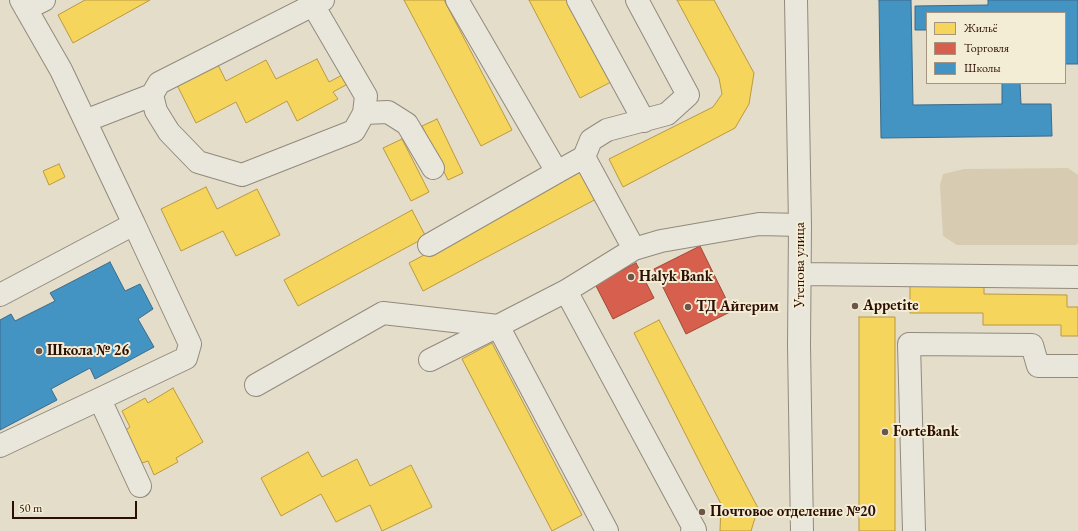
<!DOCTYPE html>
<html>
<head>
<meta charset="utf-8">
<style>
  body { margin:0 }
  #map { position:relative; width:1078px; height:531px; overflow:hidden; background:#e3ddc9; font-family:"EB Garamond",serif }
  canvas { display:block }
  .legend { position:absolute; left:926px; top:12px; width:140px; height:72px; box-sizing:border-box; background:#f4edd5; border:1px solid #a49481; margin:0; padding:5px 7px; list-style:none; font-size:12px; color:#2d0e02 }
  .legend li { display:flex; align-items:center; gap:8px; height:20px }
  .legend b { width:20px; border:1px solid #a49481 }
  .scale { position:absolute; left:12px; top:501px; width:125px; height:18px; box-sizing:border-box; border:2px solid #2d0e02; border-top:0; padding-left:5px; font-size:12px; line-height:14px; white-space:nowrap; color:#2d0e02; -webkit-text-stroke:3px #f4edd5; paint-order:stroke }
</style>
</head>
<body>
<div id="map">
<canvas width="1078" height="531"></canvas>
<ul class="legend">
<li><b style="height:11px;background:#f6d55c"></b>Жильё</li>
<li><b style="height:11px;background:#d6604d"></b>Торговля</li>
<li><b style="height:11px;background:#4393c3"></b>Школы</li>
</ul>
<div class="scale">50 m</div>
</div>
<script>
const c = document.querySelector('canvas').getContext('2d');
c.lineJoin = 'round';
function paint(path, color) { c.fillStyle = color; c.fill(path, 'evenodd'); }
const shape = rows => new Path2D(rows.map(r => 'M' + r).join(''));
function strokePath(path, color, width, dash) { c.strokeStyle = color; c.lineWidth = width; c.lineCap = dash ? 'butt' : 'round'; c.setLineDash(dash || []); c.stroke(path); }
function write(font, color, halo, rows, align = 'center') {
  c.font = font + ' "EB Garamond",serif'; c.lineWidth = 4; c.setLineDash([]); c.textBaseline = 'middle'; c.strokeStyle = halo; c.fillStyle = color; for (const [text, x, y, turn = 0] of rows) {
    c.save(); c.translate(x, y); c.rotate((+turn || 0) * Math.PI / 180); c.textAlign = isNaN(turn) ? turn : align; if (halo) c.strokeText(text, 0, 0); c.fillText(text, 0, 0); c.restore();
  }
}
const green = shape([
  [1068,168,1078,175,1078,243,1076,245,957,245,943,236,940,185,943,174,964,169]
]);
const homes = shape([
  [85,0,150,0,73,43,58,15,85,0],
  [404,0,444,0,512,130,481,146,404,0],
  [529,0,569,0,611,82,580,98,529,0],
  [677,0,714,0,754,73,749,104,735,128,623,187,609,159,713,107,722,94,719,78,677,0],
  [317,59,329,82,348,72,353,81,333,92,338,99,297,121,287,101,246,123,236,102,196,123,175,81,216,61,226,81,266,60,276,79,317,59],
  [437,119,463,173,448,180,422,126,437,119],
  [402,139,429,192,411,201,383,148,402,139],
  [59,164,65,177,49,185,43,171,59,164],
  [585,169,600,197,423,291,409,263,585,169],
  [206,187,217,209,257,189,280,235,236,256,223,231,181,251,161,209,206,187],
  [412,210,426,237,298,306,284,280,412,210],
  [910,280,984,280,984,294,1067,295,1067,307,1078,307,1078,336,1061,336,1061,325,983,325,983,313,910,313,910,280],
  [859,317,895,317,895,531,859,531,859,317],
  [659,320,758,508,751,531,720,531,721,504,634,333,659,320],
  [492,343,582,515,552,531,462,359,492,343],
  [173,388,203,442,176,458,178,462,154,475,148,461,142,463,124,431,130,427,122,411,145,398,148,403,173,388],
  [308,452,322,477,357,459,370,486,411,465,432,507,382,531,370,505,336,522,321,494,281,516,261,478,308,452]
]);
const shops = shape([
  [700,246,732,311,686,334,654,269,700,246],
  [636,263,654,298,613,319,595,284,636,263]
]);
const schools = shape([
  [879,0,911,0,913,105,1002,104,1002,83,1020,83,1021,104,1051,104,1052,136,881,138,879,0],
  [988,0,1078,0,1078,64,1065,64,1065,13,927,13,927,30,915,30,915,6,988,5,988,0],
  [110,262,125,291,140,284,153,309,138,319,154,347,95,379,90,368,51,389,57,400,0,430,0,320,11,314,15,321,55,301,50,293,110,262]
]);
const minor = shape([
  [457,0,557,172,584,157,591,140,607,130,667,114,688,95,637,0],
  [578,0,644,121],
  [796,0,800,225,799,345,802,531],
  [313,5,366,96,364,113,354,131,242,175,198,162,169,132,156,111,152,95,159,83,323,0],
  [26,9,44,0],
  [364,113,388,112,407,124,433,168],
  [85,121,152,95],
  [584,157,634,249],
  [134,224,190,344,186,358,106,396,102,404,140,486],
  [429,245,557,172],
  [800,274,1078,277],
  [566,291,695,530,692,531],
  [0,295,134,224,61,70,21,0],
  [430,360,498,326,607,531],
  [256,385,383,313,498,326,566,291,634,249,661,241,759,224,800,225],
  [0,446,106,396],
  [914,531,909,344,1032,345,1038,366,1078,366]
]);
const markers = [
  [631,277,4,"#6d5648"],
  [855,306,4,"#6d5648"],
  [688,307,4,"#6d5648"],
  [39,351,4,"#6d5648"],
  [885,432,4,"#6d5648"],
  [702,512,4,"#6d5648"]
];
const streetNames = [
  ["Утепова улица",800,265,-90]
];
const poiNames = [
  ["Halyk Bank",639,277],
  ["Appetite",863,306],
  ["ТД Айгерим",696,307],
  ["Школа № 26",47,351],
  ["ForteBank",893,432],
  ["Почтовое отделение №20",710,512]
];
paint(green, '#d7ccb1');
paint(homes, '#f6d55c');
strokePath(homes, '#ba9941', 1);
paint(shops, '#d6604d');
strokePath(shops, '#a34736', 1);
paint(schools, '#4393c3');
strokePath(schools, '#3c6b89', 1);
strokePath(minor, '#928a7d', 24);
strokePath(minor, '#e9e6dc', 22);
for (const [x, y, r, color] of markers) { const dot = new Path2D(); dot.arc(x, y, r, 0, 2 * Math.PI); c.fillStyle = color; c.fill(dot); strokePath(dot, '#f4edd5', 1.5); }
write('15px', '#2d0e02', '#f4edd5', streetNames);
write('bold 15px', '#2d0e02', '#f4edd5', poiNames, 'left');
</script>
</body>
</html>
